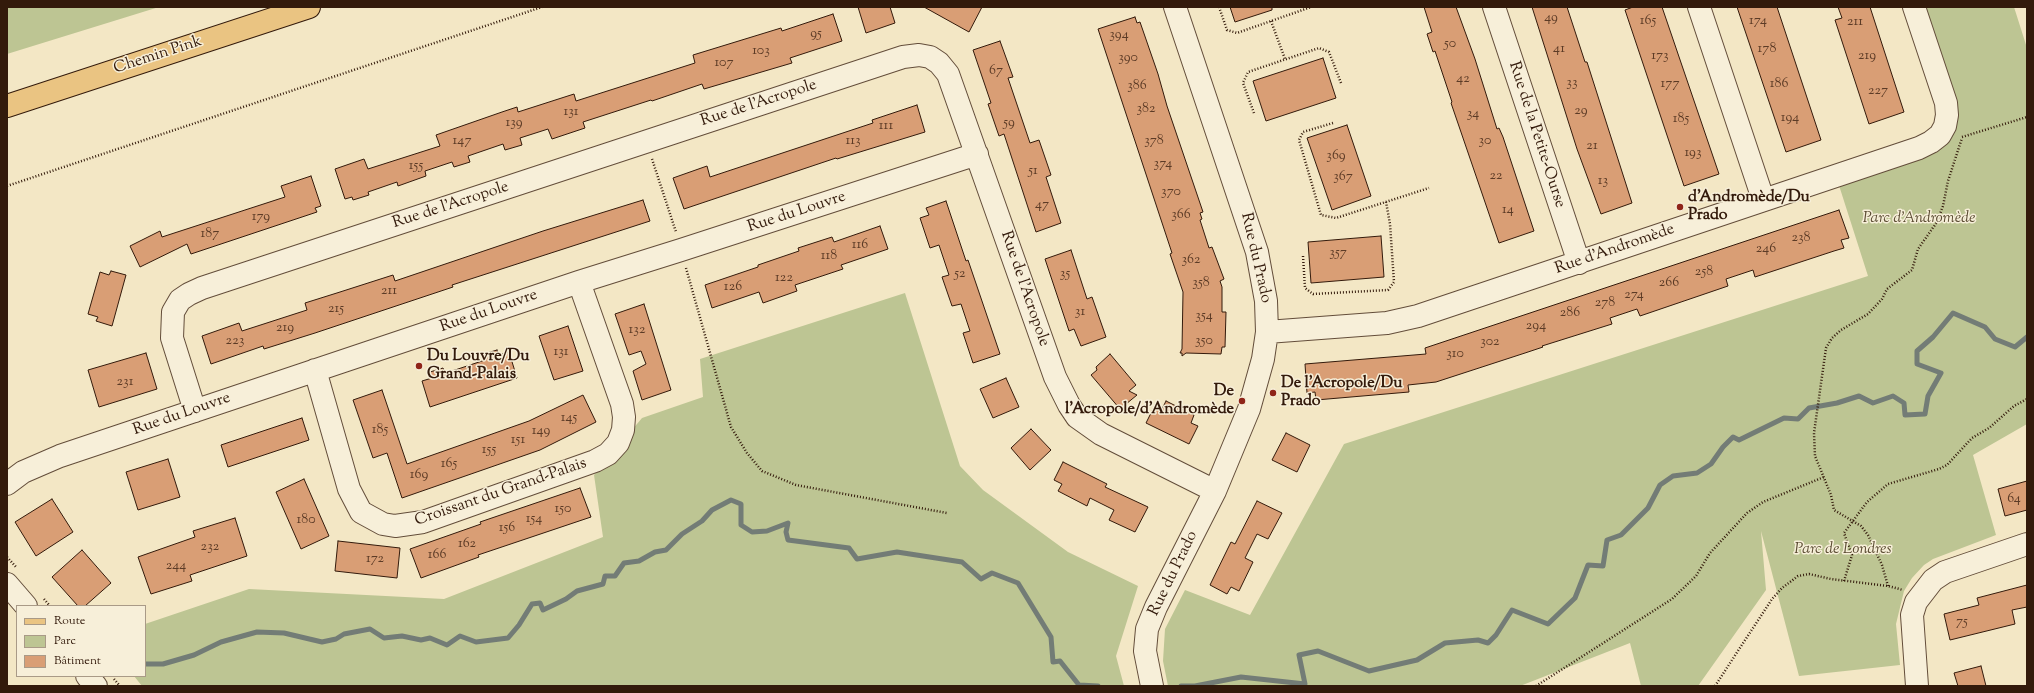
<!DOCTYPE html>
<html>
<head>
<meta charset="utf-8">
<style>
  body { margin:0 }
  #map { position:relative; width:2034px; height:693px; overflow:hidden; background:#f3e7c5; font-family:"Sorts Mill Goudy",serif }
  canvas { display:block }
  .frame { position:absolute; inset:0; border:8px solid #331a0b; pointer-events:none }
  .legend { position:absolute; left:16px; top:605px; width:130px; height:72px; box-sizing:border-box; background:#f7efd9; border:1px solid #a99a87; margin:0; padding:5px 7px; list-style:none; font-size:12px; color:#331a0b }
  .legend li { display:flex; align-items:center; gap:8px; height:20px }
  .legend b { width:20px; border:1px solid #a99a87 }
</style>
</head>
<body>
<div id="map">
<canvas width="2034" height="693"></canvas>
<div class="frame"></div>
<ul class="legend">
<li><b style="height:5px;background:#eac482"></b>Route</li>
<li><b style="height:11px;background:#bdc593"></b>Parc</li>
<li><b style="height:11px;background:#d99e75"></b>Bâtiment</li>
</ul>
</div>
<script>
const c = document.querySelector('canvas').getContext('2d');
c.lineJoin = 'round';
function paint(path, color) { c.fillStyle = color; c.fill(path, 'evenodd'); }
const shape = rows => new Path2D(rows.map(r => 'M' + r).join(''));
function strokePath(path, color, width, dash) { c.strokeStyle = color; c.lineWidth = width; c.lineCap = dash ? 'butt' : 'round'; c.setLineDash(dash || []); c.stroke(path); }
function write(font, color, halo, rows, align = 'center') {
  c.font = font + ' "Sorts Mill Goudy",serif'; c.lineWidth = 3; c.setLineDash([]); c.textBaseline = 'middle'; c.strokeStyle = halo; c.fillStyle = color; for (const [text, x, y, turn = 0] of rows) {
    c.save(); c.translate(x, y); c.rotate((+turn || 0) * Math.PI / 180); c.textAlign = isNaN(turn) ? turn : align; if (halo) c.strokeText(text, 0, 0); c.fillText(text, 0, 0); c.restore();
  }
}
const green = shape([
  [7,7,159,7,7,54],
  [1914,7,2014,7,2027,48,2027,424,1973,455,1996,535,1933,559,1924,565,1912,578,1904,591,1896,624,1900,665,1799,676,1761,531,1766,590,1698,686,1641,686,1630,643,1520,686,1168,686,1163,661,1165,629,1185,590,1250,615,1344,444,1868,276,1836,176,1945,126],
  [905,293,960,466,983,490,1068,552,1138,586,1116,656,1124,686,142,686,134,676,145,676,145,624,249,589,444,599,603,537,594,475,642,418,703,397,700,359]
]);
const stream = shape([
  [145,664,163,664,194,655,221,642,257,632,284,633,322,642,336,639,344,634,370,629,384,638,402,636,421,640,430,638,447,645,460,636,476,642,508,638,519,625,532,604,540,603,543,610,566,599,577,591,603,584,605,576,615,576,624,563,639,561,655,552,666,550,682,534,702,521,712,510,731,500,741,504,741,525,752,532,767,531,788,523,786,532,788,540,849,548,857,559,897,552,962,562,981,579,992,573,1018,583,1051,637,1053,662,1060,661,1079,685,1098,686],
  [1181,686,1195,686,1241,677,1305,684,1299,655,1318,651,1369,671,1417,660,1445,643,1478,640,1488,643,1496,635,1512,610,1548,624,1575,598,1588,565,1603,566,1607,540,1621,535,1648,508,1660,485,1673,476,1697,473,1711,464,1723,447,1733,437,1739,440,1784,418,1798,419,1809,408,1837,403,1859,396,1873,403,1893,396,1904,403,1905,415,1925,414,1928,396,1941,373,1917,364,1917,351,1933,337,1953,313,1985,327,1995,339,2015,347,2027,337]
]);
const building = shape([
  [858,7,890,7,895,23,866,33,858,7],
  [924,7,982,7,969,32,924,7],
  [1230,7,1272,7,1272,10,1235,22,1230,7],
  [1424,7,1456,7,1475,59,1497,129,1499,128,1503,137,1534,231,1499,243,1451,103,1452,102,1435,51,1433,52,1427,34,1432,32,1424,7],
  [1532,7,1567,7,1585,62,1587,62,1632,203,1601,214,1577,149,1532,7],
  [1633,7,1662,7,1719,174,1684,186,1625,10,1633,7],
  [1737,7,1777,7,1821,140,1786,152,1737,7],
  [1838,7,1870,7,1904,112,1869,124,1835,20,1842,18,1838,7],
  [833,14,842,41,790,58,792,63,704,89,702,84,652,101,651,100,583,122,585,128,552,139,548,129,520,138,522,145,505,150,503,144,468,156,470,162,454,167,452,162,425,171,426,176,398,186,397,182,368,192,369,195,353,200,352,197,345,199,335,169,364,159,368,169,440,146,436,135,502,112,517,107,518,112,574,94,576,101,695,63,693,55,781,28,782,31,833,14],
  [1135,17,1137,23,1140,22,1158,74,1167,106,1203,212,1200,213,1202,219,1200,220,1209,248,1212,247,1224,279,1220,281,1222,287,1222,312,1226,312,1225,347,1222,347,1221,354,1186,353,1182,356,1182,353,1180,353,1182,349,1183,292,1170,254,1172,253,1098,29,1135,17],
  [1000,41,1013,77,1008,78,1030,143,1039,140,1051,175,1046,177,1061,223,1036,232,1004,134,999,136,988,104,991,103,973,50,1000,41],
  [1323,58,1336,98,1266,121,1253,81,1323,58],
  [917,105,925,132,837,159,836,158,684,209,673,178,707,166,710,177,873,123,872,120,917,105],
  [1347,125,1371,196,1332,210,1307,138,1347,125],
  [311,176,321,206,315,208,317,212,191,254,187,244,140,267,130,246,160,231,162,237,285,197,281,186,311,176],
  [643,200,650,221,452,285,453,287,315,333,264,349,263,346,211,364,202,336,239,323,242,331,307,310,305,303,340,292,393,275,395,281,543,231,643,200],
  [946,201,966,261,968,260,1000,354,973,363,963,333,970,331,961,304,952,306,942,277,949,275,939,245,930,248,920,218,929,215,926,208,946,201],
  [1839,210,1849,238,1841,240,1844,248,1834,251,1755,277,1753,270,1726,279,1728,286,1640,316,1637,309,1610,318,1612,324,1542,346,1543,347,1525,353,1436,382,1408,385,1409,392,1316,400,1315,392,1307,393,1305,364,1426,354,1425,348,1839,210],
  [880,226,888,249,841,265,843,269,795,285,797,291,763,303,759,292,712,308,705,285,758,267,758,265,799,251,798,248,832,237,834,242,880,226],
  [1381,236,1384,277,1311,283,1308,242,1381,236],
  [1071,250,1087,299,1092,297,1106,337,1081,346,1074,329,1069,331,1045,259,1071,250],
  [111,271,126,275,112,326,96,321,98,317,88,314,100,272,109,275,111,271],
  [644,304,671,390,642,400,633,371,646,364,641,351,629,355,615,314,644,304],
  [568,326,583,371,554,380,539,336,568,326],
  [497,350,498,355,509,352,517,378,430,407,422,381,432,378,430,372,443,368,445,373,455,370,485,360,484,354,497,350],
  [146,353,157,389,99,407,88,370,146,353],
  [1110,354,1136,385,1129,391,1137,395,1120,409,1091,375,1097,370,1096,367,1110,354],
  [1006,378,1019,407,993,418,980,389,1006,378],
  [382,390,407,464,529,421,583,395,596,422,540,450,402,498,387,453,373,458,353,400,382,390],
  [1166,401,1194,415,1191,423,1198,426,1189,444,1146,423,1155,405,1162,409,1166,401],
  [302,418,309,440,228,467,221,445,302,418],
  [1031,429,1051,450,1030,470,1011,448,1031,429],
  [1286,433,1310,445,1297,472,1272,460,1286,433],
  [168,459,180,497,138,510,126,472,168,459],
  [1063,462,1107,484,1105,487,1148,507,1135,532,1109,520,1114,510,1090,498,1087,506,1058,491,1062,484,1054,480,1063,462],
  [304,479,329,536,301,549,276,492,304,479],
  [2027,481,2027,510,2005,516,1998,489,2027,481],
  [580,488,591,517,478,555,479,557,421,578,410,549,481,524,480,522,580,488],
  [52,499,73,532,36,556,15,522,52,499],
  [1257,501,1282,513,1268,539,1257,534,1245,558,1253,562,1239,591,1231,587,1227,594,1210,585,1231,542,1235,544,1257,501],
  [235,518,247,556,190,575,192,581,151,594,138,557,195,537,193,531,235,518],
  [338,541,400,548,397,578,335,571,338,541],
  [82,550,111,583,85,606,78,606,52,577,82,550],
  [2027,585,2027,607,2012,610,2015,624,1950,640,1944,614,1979,605,1977,598,2027,585],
  [1981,666,1986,686,1958,686,1954,673,1981,666]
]);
const path = shape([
  [1219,7,1227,30,1237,33,1311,7],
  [1271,21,1285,59],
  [1254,113,1243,83,1248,72,1319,48,1329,52,1341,83],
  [1333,123,1303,132,1299,140,1321,215,1336,218,1429,188],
  [1962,137,2027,117],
  [652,159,676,232],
  [7,186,542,7],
  [1303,256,1305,288,1313,294,1388,290,1394,282,1390,224,1386,202],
  [686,268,731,427,747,453,762,471,796,485,947,513],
  [7,557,16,567],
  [1844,581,1852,555,1844,533,1867,502,1888,484,1939,469,1947,465,1972,438,1989,428,2014,406,2027,399],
  [1888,586,1882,565,1868,535,1861,526,1834,510,1831,495,1815,456,1814,433,1826,348,1832,338,1841,330,1868,314,1882,299,1887,289,1912,270,1918,249,1937,222,1943,206,1948,181,1962,138],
  [44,599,50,606],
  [114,679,120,686],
  [1536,686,1672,599,1696,576,1710,553,1747,513,1763,502,1824,477],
  [1715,686,1772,599,1782,588,1798,576,1809,574,1831,579,1888,586,1903,590]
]);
const minor = shape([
  [1494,7,1579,263],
  [1699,7,1763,199],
  [1267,332,1387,323,1418,316,1919,148,1931,142,1940,135,1945,126,1947,115,1946,103,1914,7],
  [315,370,349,489,361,512,383,524,395,526,423,522,595,461,608,454,618,443,623,430,624,417,622,404,579,282],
  [195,411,172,338,173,312,180,300,189,294,202,288,903,57,919,55,930,57,939,63,948,74,1055,377,1069,405,1077,417,1101,434,1215,491],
  [7,484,23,472,60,456,579,282,681,250,977,154],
  [7,584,26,606],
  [87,676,96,686],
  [1152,686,1145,651,1147,629,1156,607,1215,491,1249,409,1263,359,1267,332,1266,301,1257,252,1175,7],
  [1917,686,1912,615,1916,602,1933,580,1945,572,2027,544]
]);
const major = shape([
  [7,106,309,7]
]);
const markers = [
  [1680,207,4,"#8f2418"],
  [419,366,4,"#8f2418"],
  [1273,393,4,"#8f2418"],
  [1242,401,4,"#8f2418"]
];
const numberNames = [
  ["49",1551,19],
  ["165",1648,22],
  ["174",1758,22],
  ["211",1855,23],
  ["95",816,35],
  ["394",1119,36],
  ["50",1450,45],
  ["41",1559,50],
  ["178",1767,50],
  ["103",761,52],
  ["173",1660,57],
  ["219",1867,57],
  ["390",1128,59],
  ["107",724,64],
  ["67",996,72],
  ["42",1463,80],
  ["33",1572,84],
  ["177",1670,85],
  ["186",1779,85],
  ["386",1137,87],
  ["227",1878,92],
  ["382",1146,110],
  ["29",1581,112],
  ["131",571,113],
  ["34",1473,115],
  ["194",1790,119],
  ["185",1681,120],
  ["139",514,124],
  ["59",1009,124],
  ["111",886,127],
  ["147",462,142],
  ["113",853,142],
  ["378",1154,142],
  ["30",1485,142],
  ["21",1592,147],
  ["193",1693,154],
  ["369",1336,157],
  ["374",1163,165],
  ["155",416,167],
  ["51",1033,172],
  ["22",1496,177],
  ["367",1343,178],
  ["13",1603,182],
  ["370",1171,193],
  ["47",1042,206],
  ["14",1508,211],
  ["366",1181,216],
  ["179",261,218],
  ["187",210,235],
  ["238",1801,239],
  ["116",860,246],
  ["246",1766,250],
  ["357",1338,254],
  ["118",829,257],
  ["362",1191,261],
  ["258",1704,273],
  ["52",960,275],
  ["35",1065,275],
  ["122",784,279],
  ["358",1201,284],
  ["266",1669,284],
  ["126",733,288],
  ["211",389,292],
  ["274",1634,296],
  ["278",1605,304],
  ["215",336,310],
  ["31",1080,313],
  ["286",1570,314],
  ["354",1204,317],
  ["294",1536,327],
  ["219",285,329],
  ["132",637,331],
  ["223",235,342],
  ["350",1204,342],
  ["302",1490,343],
  ["131",561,353],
  ["310",1455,355],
  ["231",125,383],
  ["145",569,419],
  ["185",380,431],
  ["149",541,432],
  ["151",518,441],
  ["155",489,451],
  ["165",449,465],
  ["169",419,476],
  ["64",2014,500],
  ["150",563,510],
  ["154",534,520],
  ["180",306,521],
  ["156",507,529],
  ["162",467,545],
  ["232",210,548],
  ["166",437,556],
  ["172",375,560],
  ["244",176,567],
  ["75",1962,623]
];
const streetNames = [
  ["Chemin Pink",158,56,-18],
  ["Rue de l'Acropole",759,104,-18],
  ["Rue de la Petite-Ourse",1536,135,72],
  ["Rue de l'Acropole",451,206,-18],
  ["Rue du Louvre",797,213,-18],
  ["Rue d'Andromède",1615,250,-19],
  ["Rue du Prado",1255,258,77],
  ["Rue de l'Acropole",1024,289,71],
  ["Rue du Louvre",489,312,-19],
  ["Rue du Louvre",182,415,-19],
  ["Croissant du Grand-Palais",501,493,-19],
  ["Rue du Prado",1174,574,-64]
];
const poiNames = [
  ["d'Andromède/Du",1688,198],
  ["Prado",1688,216],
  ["Du Louvre/Du",427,357],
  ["Grand-Palais",427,375],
  ["De l'Acropole/Du",1281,384],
  ["Prado",1281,402],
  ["De",1234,392,"right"],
  ["l'Acropole/d'Andromède",1234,410,"right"]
];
const parkNames = [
  ["Parc d'Andromède",1919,219],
  ["Parc de Londres",1843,550]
];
paint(green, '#bdc593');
strokePath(stream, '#737c76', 5);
paint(building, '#d99e75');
strokePath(building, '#331a0b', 1);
strokePath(minor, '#634d3a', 24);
strokePath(major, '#331a0b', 24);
strokePath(path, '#331a0b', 2.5, [1, 2]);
strokePath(minor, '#f7efd9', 22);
strokePath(major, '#eac482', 22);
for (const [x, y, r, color] of markers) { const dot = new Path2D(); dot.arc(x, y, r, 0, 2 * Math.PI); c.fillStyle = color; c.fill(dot); strokePath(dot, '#f7efd9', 1.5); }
write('14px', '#5c3b26', null, numberNames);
write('16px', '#331a0b', '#f7efd9', streetNames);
write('bold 16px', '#331a0b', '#f7efd9', poiNames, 'left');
write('italic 16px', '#5c4d34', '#f7efd9', parkNames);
</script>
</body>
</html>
